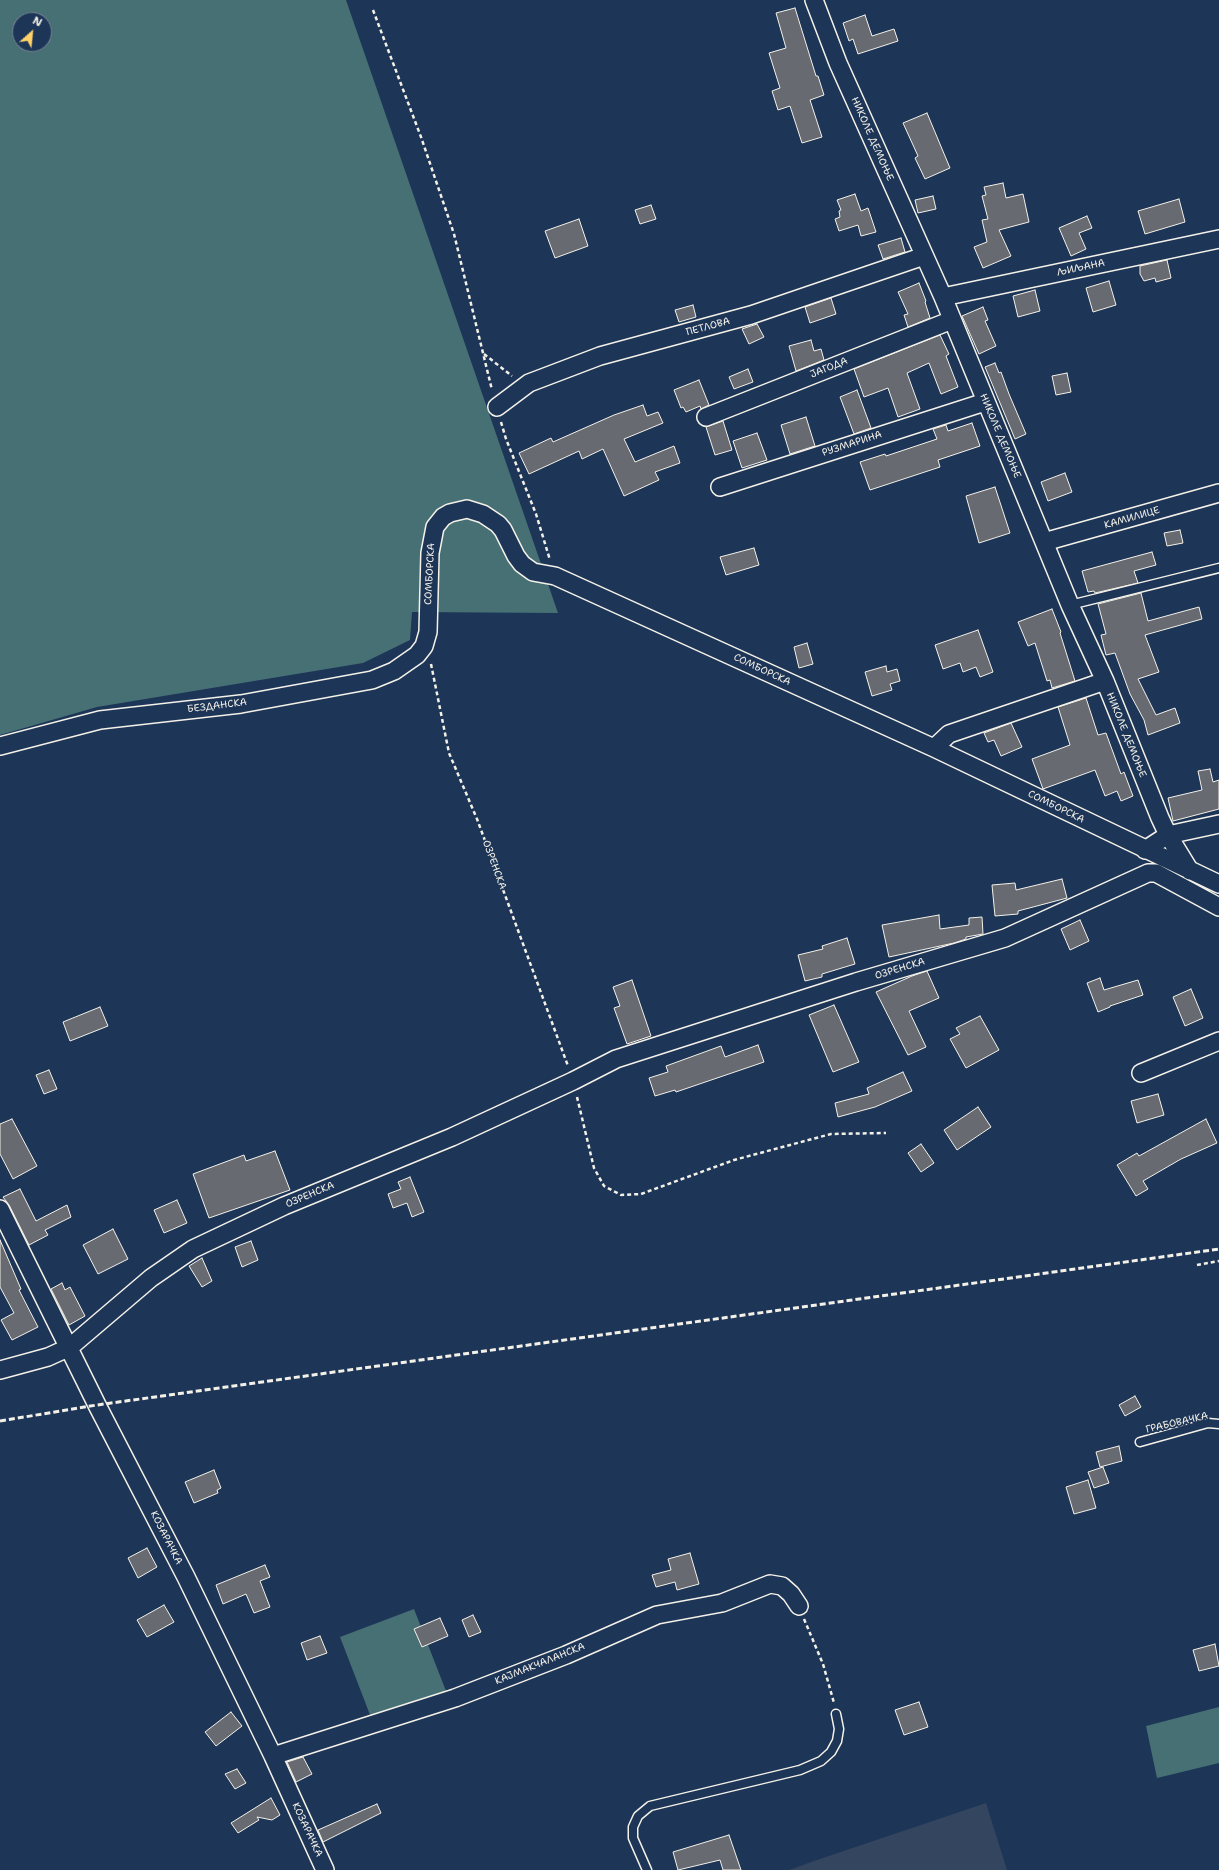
<!DOCTYPE html>
<html>
<head>
<meta charset="utf-8">
<style>
  body { margin:0 }
  #map { position:relative; width:1219px; height:1870px; overflow:hidden; background:#1d3557; font-family:"Shantell Sans",sans-serif }
  canvas { display:block }
  .north { position:absolute; left:12px; top:12px; width:40px; height:40px; box-sizing:border-box; background:#1d3557; border:1px solid #738091; border-radius:50%; rotate:27deg; font-size:11px; font-weight:700; line-height:16px; text-align:center; color:#f4f1e8 }
  .north::after { content:''; display:block; margin:auto; width:14px; height:18px; background:#ffd166; clip-path:polygon(50% 0,100% 100%,50% 72%,0 100%) }
</style>
</head>
<body>
<div id="map">
<canvas width="1219" height="1870"></canvas>
<div class="north">N</div>
</div>
<script>
const c = document.querySelector('canvas').getContext('2d');
c.lineJoin = 'round';
function paint(path, color) { c.fillStyle = color; c.fill(path, 'evenodd'); }
const shape = rows => new Path2D(rows.map(r => 'M' + r).join(''));
function strokePath(path, color, width, dash) { c.strokeStyle = color; c.lineWidth = width; c.lineCap = dash ? 'butt' : 'round'; c.setLineDash(dash || []); c.stroke(path); }
function write(font, color, halo, rows, align = 'center') {
  c.font = font + ' "Shantell Sans",sans-serif'; c.lineWidth = 3.5; c.setLineDash([]); c.textBaseline = 'middle'; c.strokeStyle = halo; c.fillStyle = color; for (const [text, x, y, turn = 0] of rows) {
    c.save(); c.translate(x, y); c.rotate((+turn || 0) * Math.PI / 180); c.textAlign = isNaN(turn) ? turn : align; if (halo) c.strokeText(text, 0, 0); c.fillText(text, 0, 0); c.restore();
  }
}
const built = shape([
  [986,1803,1007,1870,789,1870,814,1861]
]);
const green = shape([
  [0,0,346,0,558,613,412,612,410,640,363,663,97,707,0,735],
  [20,20,44,20,44,44,20,44],
  [414,1609,446,1691,372,1720,340,1637],
  [1219,1707,1219,1763,1157,1778,1146,1726]
]);
const building = shape([
  [795,8,816,76,818,76,824,95,810,100,822,137,802,143,790,106,778,110,772,91,780,88,769,53,786,48,776,13,795,8],
  [865,15,872,36,894,29,898,41,858,54,853,39,849,41,843,23,865,15],
  [927,113,950,168,925,179,915,158,918,156,903,123,927,113],
  [1003,183,1006,198,1023,194,1029,222,999,230,1011,256,983,268,974,247,987,242,982,220,988,219,982,196,986,195,984,187,1003,183],
  [855,194,861,211,868,208,876,232,861,236,858,225,839,231,835,219,840,217,839,211,841,210,837,200,855,194],
  [933,196,936,209,918,213,915,200,933,196],
  [1179,199,1185,222,1145,234,1138,211,1179,199],
  [651,205,656,219,640,224,635,210,651,205],
  [1087,216,1092,228,1079,233,1086,249,1071,256,1059,228,1087,216],
  [579,219,588,246,555,258,545,231,579,219],
  [901,238,905,252,883,259,878,245,901,238],
  [1167,260,1171,278,1156,282,1155,278,1144,281,1140,274,1140,266,1167,260],
  [1109,281,1116,305,1093,312,1086,288,1109,281],
  [919,283,926,301,925,302,930,318,908,327,904,315,908,314,898,292,919,283],
  [1035,290,1040,311,1018,317,1013,296,1035,290],
  [831,298,836,314,810,323,805,307,831,298],
  [693,305,696,317,679,322,675,310,693,305],
  [983,307,988,320,985,321,996,346,979,354,962,316,983,307],
  [757,324,764,337,749,344,742,329,757,324],
  [940,335,949,354,946,356,958,387,941,394,929,363,907,373,920,409,898,417,888,388,864,397,854,369,940,335],
  [811,340,814,351,821,349,824,360,796,371,789,346,811,340],
  [995,363,999,373,1001,372,1009,394,1026,434,1015,439,985,367,995,363],
  [748,369,753,382,734,389,729,377,748,369],
  [1067,373,1071,392,1056,395,1052,376,1067,373],
  [699,380,709,405,701,409,700,406,686,412,683,407,681,408,674,390,699,380],
  [857,390,871,428,854,434,840,397,857,390],
  [643,405,647,416,658,412,663,423,624,439,635,462,674,446,680,463,655,472,659,480,624,496,603,449,582,459,579,451,529,474,519,453,551,438,553,442,614,415,643,405],
  [806,417,815,446,790,454,781,425,806,417],
  [723,421,732,450,715,455,706,427,723,421],
  [972,423,980,446,938,460,940,467,870,490,860,462,885,454,886,456,937,439,933,429,946,425,948,431,972,423],
  [757,433,767,460,742,468,733,441,757,433],
  [1065,473,1072,492,1048,501,1041,482,1065,473],
  [995,487,1010,533,979,543,966,496,995,487],
  [1180,530,1183,543,1167,546,1164,533,1180,530],
  [754,548,759,565,726,575,720,557,754,548],
  [1152,552,1156,565,1134,571,1138,583,1095,593,1094,591,1088,592,1082,571,1152,552],
  [1141,593,1148,621,1199,607,1202,619,1145,635,1159,672,1138,679,1156,715,1175,708,1180,723,1148,735,1144,720,1130,694,1115,653,1106,655,1101,635,1106,634,1098,604,1141,593],
  [1052,609,1061,632,1060,633,1075,681,1052,688,1050,680,1047,681,1035,643,1028,646,1018,622,1052,609],
  [978,630,993,672,980,677,976,667,963,672,960,663,943,669,935,645,978,630],
  [807,643,813,664,799,668,794,647,807,643],
  [886,666,887,672,897,669,900,681,890,684,892,690,872,696,865,672,886,666],
  [1086,698,1098,735,1106,733,1121,774,1124,772,1133,796,1121,801,1117,791,1105,796,1095,770,1043,789,1032,759,1070,745,1058,707,1086,698],
  [1011,723,1022,747,1001,756,994,740,988,742,984,733,1011,723],
  [1210,769,1213,782,1219,780,1219,809,1173,821,1168,798,1202,790,1198,771,1210,769],
  [1062,879,1067,898,1018,911,1018,914,995,916,992,885,1015,883,1016,890,1062,879],
  [939,915,940,929,969,925,969,918,982,917,983,934,966,937,966,939,954,943,889,957,882,925,939,915],
  [1080,920,1089,941,1070,950,1061,929,1080,920],
  [847,938,855,964,822,974,822,977,805,981,798,955,823,949,822,946,847,938],
  [927,971,939,998,909,1011,926,1047,908,1055,876,992,912,976,927,971],
  [1100,978,1104,990,1138,980,1143,995,1110,1006,1110,1007,1098,1012,1087,983,1100,978],
  [632,980,651,1036,627,1044,614,1008,620,1006,613,987,632,980],
  [1191,989,1203,1018,1185,1026,1173,997,1191,989],
  [834,1005,859,1062,833,1072,809,1015,834,1005],
  [100,1007,108,1026,70,1041,63,1022,100,1007],
  [980,1016,999,1050,966,1068,950,1039,960,1034,956,1028,980,1016],
  [758,1045,764,1062,676,1092,675,1090,655,1096,649,1078,668,1072,666,1066,721,1046,725,1057,758,1045],
  [49,1070,57,1089,44,1094,36,1075,49,1070],
  [903,1072,912,1091,875,1107,838,1117,835,1103,869,1094,867,1088,903,1072],
  [1158,1094,1164,1115,1137,1123,1131,1101,1158,1094],
  [978,1107,991,1127,957,1150,944,1130,978,1107],
  [12,1119,37,1166,13,1179,0,1154,0,1124,12,1119],
  [1206,1119,1217,1143,1181,1159,1143,1181,1148,1189,1136,1196,1117,1165,1137,1153,1139,1156,1206,1119],
  [921,1144,934,1163,921,1172,908,1153,921,1144],
  [275,1151,290,1190,209,1218,193,1174,244,1155,246,1161,275,1151],
  [410,1177,424,1212,412,1217,407,1203,393,1208,388,1194,401,1189,398,1182,410,1177],
  [20,1189,36,1221,67,1205,71,1217,45,1230,48,1235,29,1245,9,1205,3,1197,20,1189],
  [177,1200,187,1223,164,1233,154,1210,177,1200],
  [113,1229,128,1259,98,1274,83,1245,113,1229],
  [0,1240,21,1289,19,1290,38,1327,12,1340,1,1320,14,1313,0,1287,0,1240],
  [251,1241,258,1260,242,1267,235,1247,251,1241],
  [202,1258,212,1281,202,1287,189,1266,202,1258],
  [62,1283,65,1290,70,1287,85,1316,69,1325,51,1289,62,1283],
  [1135,1396,1141,1407,1125,1416,1119,1405,1135,1396],
  [1119,1446,1122,1461,1100,1467,1096,1452,1119,1446],
  [1103,1467,1109,1483,1094,1488,1088,1472,1103,1467],
  [214,1470,221,1488,217,1490,218,1493,194,1503,185,1482,214,1470],
  [1088,1480,1096,1508,1074,1514,1066,1487,1088,1480],
  [147,1548,157,1567,138,1578,128,1558,147,1548],
  [690,1553,699,1584,677,1590,675,1582,656,1587,652,1575,671,1570,668,1559,690,1553],
  [265,1565,270,1577,260,1581,270,1607,254,1613,246,1594,223,1604,216,1585,265,1565],
  [164,1605,174,1622,147,1637,137,1620,164,1605],
  [473,1615,481,1632,469,1637,462,1620,473,1615],
  [440,1618,448,1636,422,1647,414,1629,440,1618],
  [320,1636,327,1653,307,1660,301,1643,320,1636],
  [1215,1644,1219,1666,1199,1671,1193,1650,1215,1644],
  [919,1702,928,1727,904,1735,895,1710,919,1702],
  [231,1712,242,1726,216,1746,205,1732,231,1712],
  [303,1757,312,1774,296,1782,287,1762,303,1757],
  [237,1769,246,1783,235,1789,225,1774,237,1769],
  [271,1798,280,1815,272,1820,257,1817,259,1820,238,1833,231,1823,271,1798],
  [377,1804,381,1813,323,1842,318,1830,377,1804],
  [729,1835,741,1870,723,1870,720,1860,678,1870,673,1852,729,1835]
]);
const path = shape([
  [373,10,421,137,454,234,492,390],
  [484,354,512,376],
  [501,422,506,439,536,514,550,560],
  [431,664,449,753,477,819,568,1066],
  [577,1097,594,1168,604,1186,621,1195,641,1194,734,1160,831,1134,886,1133],
  [1197,1265,1219,1261],
  [804,1619,823,1664,834,1703]
]);
const service = shape([
  [1070,605,1219,568],
  [1140,1442,1208,1423,1219,1424],
  [647,1870,633,1838,633,1827,638,1816,650,1806,800,1770,821,1761,831,1752,837,1741,839,1729,836,1714]
]);
const minor = shape([
  [814,0,838,63,943,297,1070,605,1105,681,1160,818,1168,835,1190,871],
  [943,297,1219,239],
  [497,407,529,383,600,356,751,315,924,256],
  [706,417,952,320],
  [720,487,985,402],
  [1044,542,1219,493],
  [0,746,100,720,241,704,372,680,394,671,417,655,424,646,428,632,430,553,435,527,443,517,450,513,467,509,483,514,498,524,503,530,516,556,522,564,533,572,555,576,934,748,1219,884],
  [934,748,949,734,1105,681],
  [1145,850,1168,835,1219,824],
  [1141,1073,1219,1041],
  [0,1209,97,1405,186,1577,273,1756,325,1870],
  [0,1370,48,1357,70,1347,151,1278,193,1249,284,1206,452,1137,573,1081,616,1059,856,982,1005,938,1148,873,1156,873,1219,907],
  [273,1756,455,1698,566,1655,657,1615,722,1603,770,1584,782,1586,791,1594,799,1606]
]);
const rail = shape([
  [0,1421,97,1405,1219,1249]
]);
const streetNames = [
  ["НИКОЛЕ ДЕМОЊЕ",872,139,66],
  ["ЉИЉАНА",1081,268,-12],
  ["ПЕТЛОВА",708,327,-15],
  ["ЈАГОДА",829,368,-22],
  ["НИКОЛЕ ДЕМОЊЕ",1000,436,67],
  ["РУЗМАРИНА",852,444,-18],
  ["КАМИЛИЦЕ",1132,518,-16],
  ["СОМБОРСКА",430,574,-87],
  ["СОМБОРСКА",762,670,25],
  ["БЕЗДАНСКА",217,706,-7],
  ["НИКОЛЕ ДЕМОЊЕ",1126,735,68],
  ["СОМБОРСКА",1056,807,26],
  ["ОЗРЕНСКА",494,865,70],
  ["ОЗРЕНСКА",900,969,-17],
  ["ОЗРЕНСКА",310,1195,-23],
  ["ГРАБОВАЧКА",1177,1423,-13],
  ["КОЗАРАЧКА",166,1538,63],
  ["КАЈМАКЧАЛАНСКА",540,1664,-22],
  ["КОЗАРАЧКА",307,1830,65]
];
paint(built, '#33455f');
paint(green, '#477075');
paint(building, '#676a71');
strokePath(building, '#f4f1e8', 1);
strokePath(service, '#f4f1e8', 11);
strokePath(minor, '#f4f1e8', 20);
strokePath(path, '#f4f1e8', 2.5, [4, 3]);
strokePath(service, '#1d3557', 8);
strokePath(minor, '#1d3557', 17);
strokePath(rail, '#f4f1e8', 3, [6, 3]);
write('10px', '#f4f1e8', '#1d3557', streetNames);
</script>
</body>
</html>
